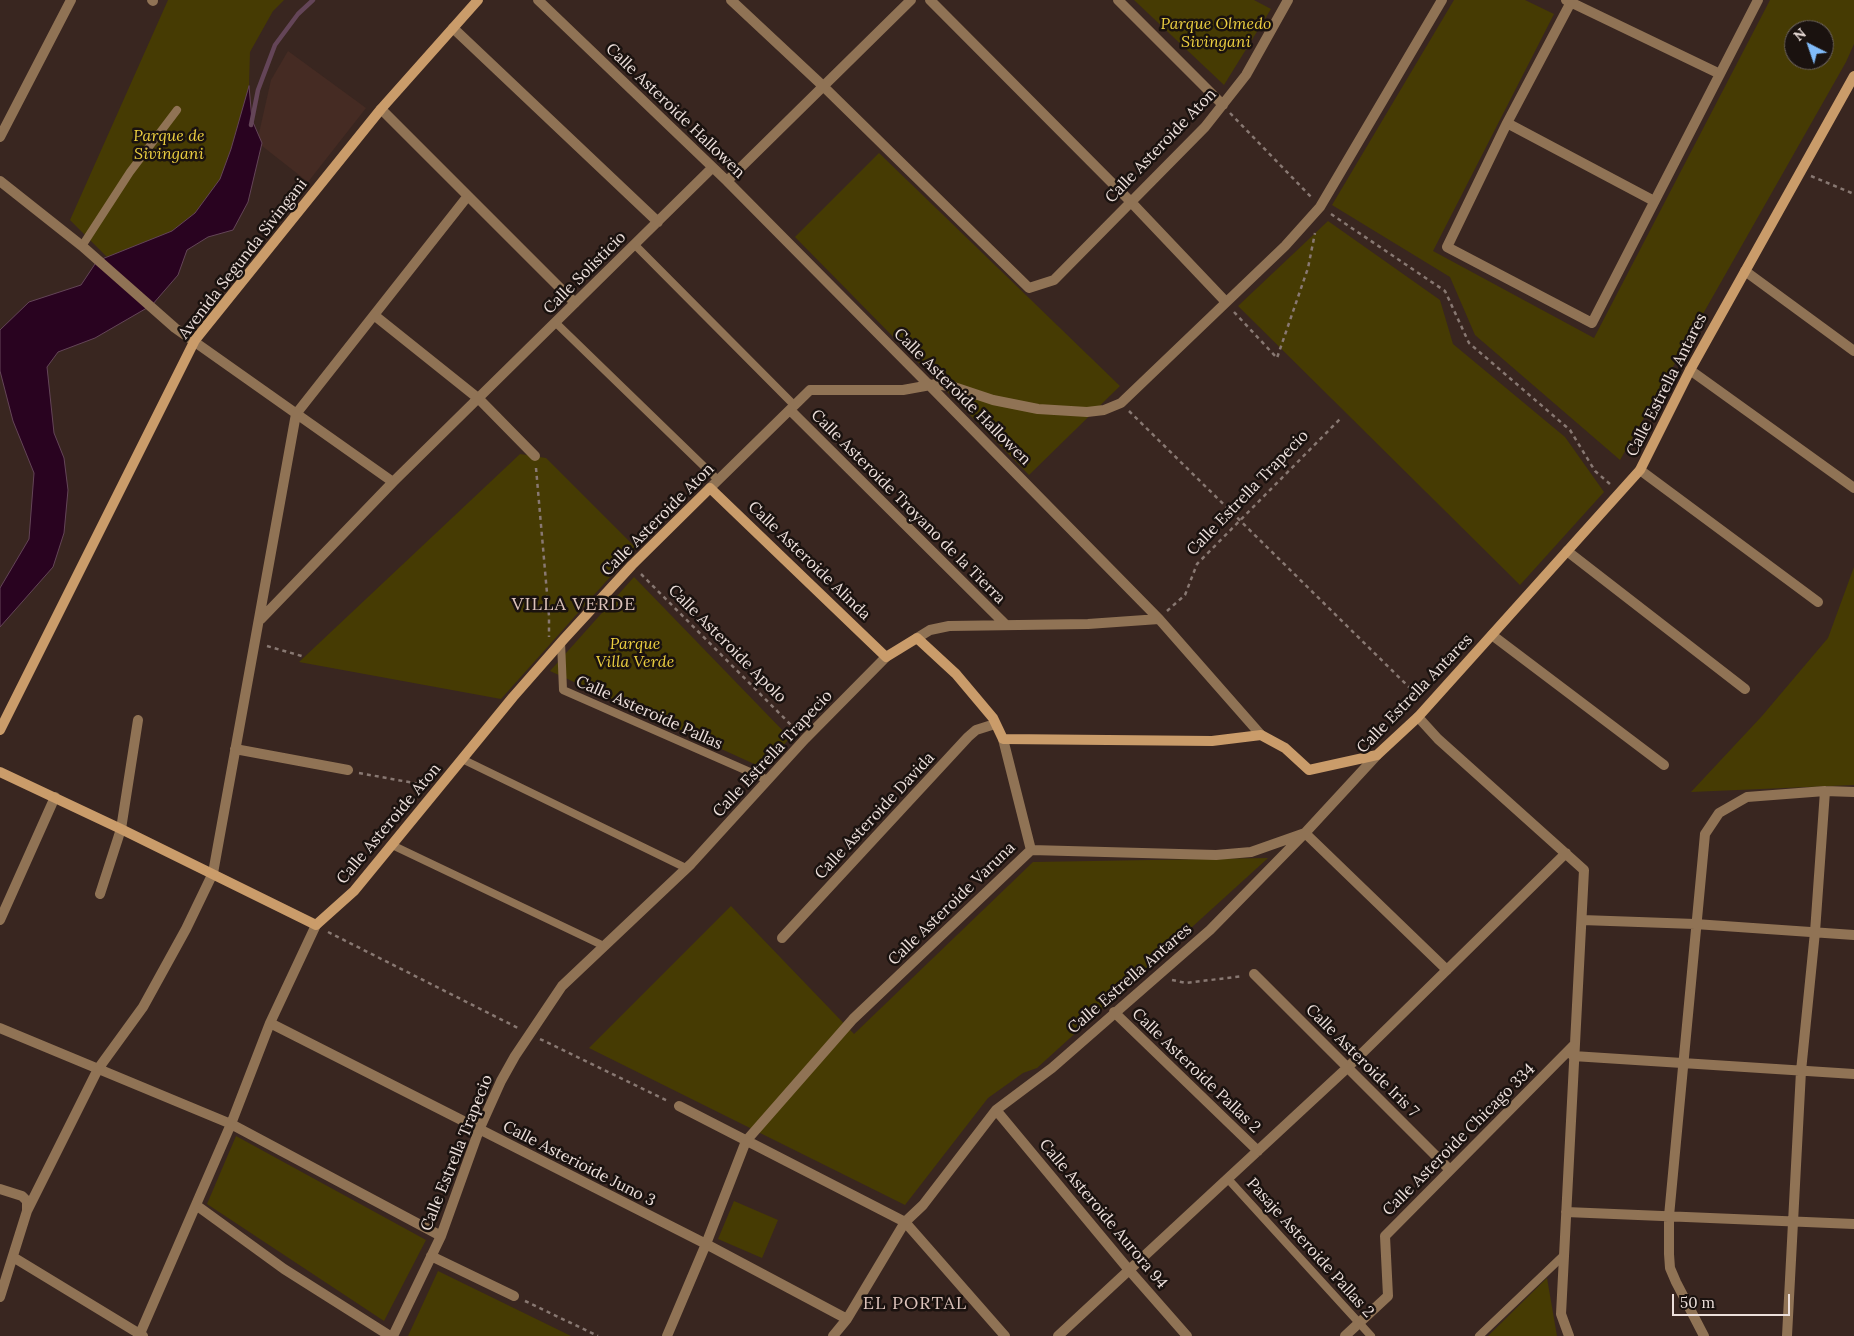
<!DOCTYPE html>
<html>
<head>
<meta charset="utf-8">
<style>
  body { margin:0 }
  #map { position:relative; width:1854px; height:1336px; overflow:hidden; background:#392620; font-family:Lora,serif }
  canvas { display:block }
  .north { position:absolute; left:1784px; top:20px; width:50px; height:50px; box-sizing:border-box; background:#1a120f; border:1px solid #6e6461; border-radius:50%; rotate:319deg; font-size:14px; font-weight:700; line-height:20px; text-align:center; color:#ecdfdb }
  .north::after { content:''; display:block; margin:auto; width:18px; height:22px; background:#81bcfa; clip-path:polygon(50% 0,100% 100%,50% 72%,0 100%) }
  .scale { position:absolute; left:1672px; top:1294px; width:118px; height:22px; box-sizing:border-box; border:2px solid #ecdfdb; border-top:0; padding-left:6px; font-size:15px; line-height:18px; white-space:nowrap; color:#ecdfdb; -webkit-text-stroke:4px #1a120f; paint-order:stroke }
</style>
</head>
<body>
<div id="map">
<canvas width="1854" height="1336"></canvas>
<div class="north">N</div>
<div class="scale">50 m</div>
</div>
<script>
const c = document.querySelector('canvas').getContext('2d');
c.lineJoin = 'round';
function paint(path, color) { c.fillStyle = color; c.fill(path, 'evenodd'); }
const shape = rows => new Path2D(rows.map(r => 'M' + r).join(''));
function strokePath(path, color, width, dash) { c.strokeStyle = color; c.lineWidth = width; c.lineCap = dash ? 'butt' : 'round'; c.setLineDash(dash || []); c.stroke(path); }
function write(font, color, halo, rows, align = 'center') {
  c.font = font + ' Lora,serif'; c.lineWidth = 5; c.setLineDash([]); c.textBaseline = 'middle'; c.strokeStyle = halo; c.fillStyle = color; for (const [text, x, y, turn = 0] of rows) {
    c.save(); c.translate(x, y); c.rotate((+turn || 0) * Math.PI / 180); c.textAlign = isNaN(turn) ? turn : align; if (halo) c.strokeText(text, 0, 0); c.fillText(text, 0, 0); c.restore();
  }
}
const built = shape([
  [288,51,366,108,308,182,257,142,271,80]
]);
const green = shape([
  [168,0,284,0,273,11,250,52,249,86,231,149,220,180,195,213,172,231,107,257,70,220],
  [1134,0,1254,0,1271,9,1224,85],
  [1454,0,1525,0,1554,14,1433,251,1594,338,1770,0,1854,0,1854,44,1846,62,1620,460,1475,335,1450,277,1332,205],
  [1794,30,1824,30,1824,60,1794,60],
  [879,153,1120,386,1029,475,795,237],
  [1328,221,1440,300,1453,344,1565,437,1604,492,1520,585,1238,306],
  [520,454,546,458,636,548,501,699,299,662],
  [1854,567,1854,785,1691,792,1762,716,1828,638],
  [634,577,790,738,763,768,550,671],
  [1268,858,1037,1068,1023,1073,988,1098,905,1205,589,1048,731,906,854,1034,1033,862],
  [236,1136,426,1240,384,1321,207,1204],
  [734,1201,778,1220,762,1258,718,1239],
  [438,1271,571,1336,408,1336],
  [1547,1278,1557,1336,1488,1336]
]);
const water = shape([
  [249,86,252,120,262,143,248,202,233,230,208,237,187,250,178,275,152,305,95,338,58,352,47,367,54,433,64,458,68,490,64,533,53,567,0,627,0,588,29,539,34,473,13,421,0,371,0,330,29,302,81,285,97,261,172,231,195,213,220,179,231,149,249,86]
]);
const stream = shape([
  [251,125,258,90,275,45,298,14,313,0]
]);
const path = shape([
  [1230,113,1312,198],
  [1811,176,1854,194],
  [1331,214,1445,291,1469,343,1570,430,1595,471,1611,485],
  [1234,312,1277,358,1308,268,1315,233],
  [1129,411,1419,697],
  [536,468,549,616,549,637],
  [641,574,797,731],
  [1167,611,1185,595,1197,564,1341,418],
  [267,646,305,657],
  [359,773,425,785],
  [328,932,520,1029],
  [1172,980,1186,983,1243,976],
  [540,1039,668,1101],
  [525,1301,598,1336]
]);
const lane = shape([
  [635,245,794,405],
  [82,246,130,172,177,110],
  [556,323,718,480],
  [561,642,563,690,768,780],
  [462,759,686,868],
  [392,845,604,946],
  [1228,1179,1371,1336],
  [1479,1336,1564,1255]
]);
const street = shape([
  [152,0,153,1],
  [538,0,727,181,930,386,1159,619,1261,735],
  [731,0,823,86,1029,288,1054,280,1205,127,1246,75,1288,0],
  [930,0,1130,201,1225,301],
  [1118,0,1223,105],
  [1566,0,1720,74],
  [1571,2,1507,123,1447,247,1592,323,1758,0],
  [453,28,658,222],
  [381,109,575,303],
  [1507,123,1654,201],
  [0,137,71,0],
  [0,181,82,246,175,328,393,482],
  [727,181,911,0],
  [1745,271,1854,351],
  [374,315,479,399,535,456],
  [1690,370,1854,488],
  [790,410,1006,625],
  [1640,470,1818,602],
  [710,488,810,390,903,390,936,384,954,387,993,400,1038,409,1087,412,1104,410,1121,403,1285,246,1320,207,1442,0],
  [1567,551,1745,689],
  [261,619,393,482,712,168],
  [1492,635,1664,765],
  [917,638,930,630,949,626,1088,624,1159,619],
  [1418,717,1438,739,1584,870,1561,1314,1569,1336],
  [1003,739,1031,850],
  [235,749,348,770],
  [1305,833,1447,970],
  [100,894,121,829,138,720],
  [0,920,55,797],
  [1582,920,1695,924,1854,935],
  [782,938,968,737,976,730,995,724],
  [1254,974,1449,1169],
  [1114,1012,1258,1151],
  [270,1023,706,1244,847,1319],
  [0,1028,231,1124,441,1236],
  [1573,1056,1854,1074],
  [679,1106,905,1222,1005,1336],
  [996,1110,1129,1270,1187,1336],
  [0,1189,22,1196,27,1201,27,1211,0,1297],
  [196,1205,284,1269,390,1336],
  [27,1211,98,1069,143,1007,186,929,213,873,296,414,467,197],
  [1566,1212,1854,1224],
  [431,1256,514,1296],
  [13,1257,143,1336],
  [139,1336,231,1124,270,1023,316,925],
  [393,1336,441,1236,479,1130,501,1081,515,1056,562,986,691,864,805,739,886,657],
  [667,1336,706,1244,746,1141,853,1019,1031,850,1216,855,1251,852,1305,833],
  [833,1336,847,1319,905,1222,923,1205,996,1110,1052,1068,1210,930,1305,833,1377,755],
  [1058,1336,1347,1068,1566,853],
  [1345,1336,1388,1296,1385,1236,1574,1045],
  [1704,1336,1676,1282,1670,1268,1669,1254,1669,1216,1705,834,1719,813,1747,797,1825,791,1854,792],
  [1787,1336,1801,1071,1815,932,1825,791]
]);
const secondary = shape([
  [0,730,195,340,381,109,478,0],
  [0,772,121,829,316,925,354,891,513,697,564,639,632,565,710,488,886,657,917,638,956,674,993,718,1003,739,1212,741,1261,735,1285,748,1309,770,1377,755,1418,717,1640,470,1690,370,1854,76]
]);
const parkNames = [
  ["Parque Olmedo",1216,24],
  ["Sivingani",1216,42],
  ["Parque de",169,136],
  ["Sivingani",169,154],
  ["Parque",635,644],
  ["Villa Verde",635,662]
];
const streetNames = [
  ["Calle Asteroide Hallowen",675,111,44],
  ["Calle Asteroide Aton",1161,146,-46],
  ["Avenida Segunda Sivingani",243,259,-52],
  ["Calle Solisticio",585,273,-45],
  ["Calle Estrella Antares",1667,385,-63],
  ["Calle Asteroide Hallowen",962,397,45],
  ["Calle Estrella Trapecio",1248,493,-46],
  ["Calle Asteroide Troyano de la Tierra",908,507,45],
  ["Calle Asteroide Aton",658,520,-45],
  ["Calle Asteroide Alinda",809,561,44],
  ["Calle Asteroide Apolo",727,644,45],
  ["Calle Estrella Antares",1415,694,-46],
  ["Calle Asteroide Pallas",649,713,24],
  ["Calle Estrella Trapecio",773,754,-47],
  ["Calle Asteroide Davida",875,816,-47],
  ["Calle Asteroide Aton",389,824,-50],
  ["Calle Asteroide Varuna",952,904,-44],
  ["Calle Estrella Antares",1130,979,-41],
  ["Calle Asteroide Iris 7",1362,1061,45],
  ["Calle Asteroide Pallas 2",1196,1071,44],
  ["Calle Asteroide Chicago 334",1459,1140,-45],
  ["Calle Estrella Trapecio",457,1153,-68],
  ["Calle Asterioide Juno 3",579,1164,27],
  ["Calle Asteroide Aurora 94",1103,1214,50],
  ["Pasaje Asteroide Pallas 2",1310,1248,48]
];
const neighbourhoodNames = [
  ["VILLA VERDE",574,605],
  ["EL PORTAL",915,1304]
];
paint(built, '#452b23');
paint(green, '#463b03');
paint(water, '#290320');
strokePath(water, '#644558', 1);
strokePath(stream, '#644558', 4.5);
strokePath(path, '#887872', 2.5, [4, 4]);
strokePath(lane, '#907355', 8);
strokePath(street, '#907355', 10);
strokePath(secondary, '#ca9c6a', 10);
write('italic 16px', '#eccf40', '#1a120f', parkNames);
write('16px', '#ecdfdb', '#1a120f', streetNames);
c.letterSpacing = '1px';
write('18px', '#dcc2ba', '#1a120f', neighbourhoodNames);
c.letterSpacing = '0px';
</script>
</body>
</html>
